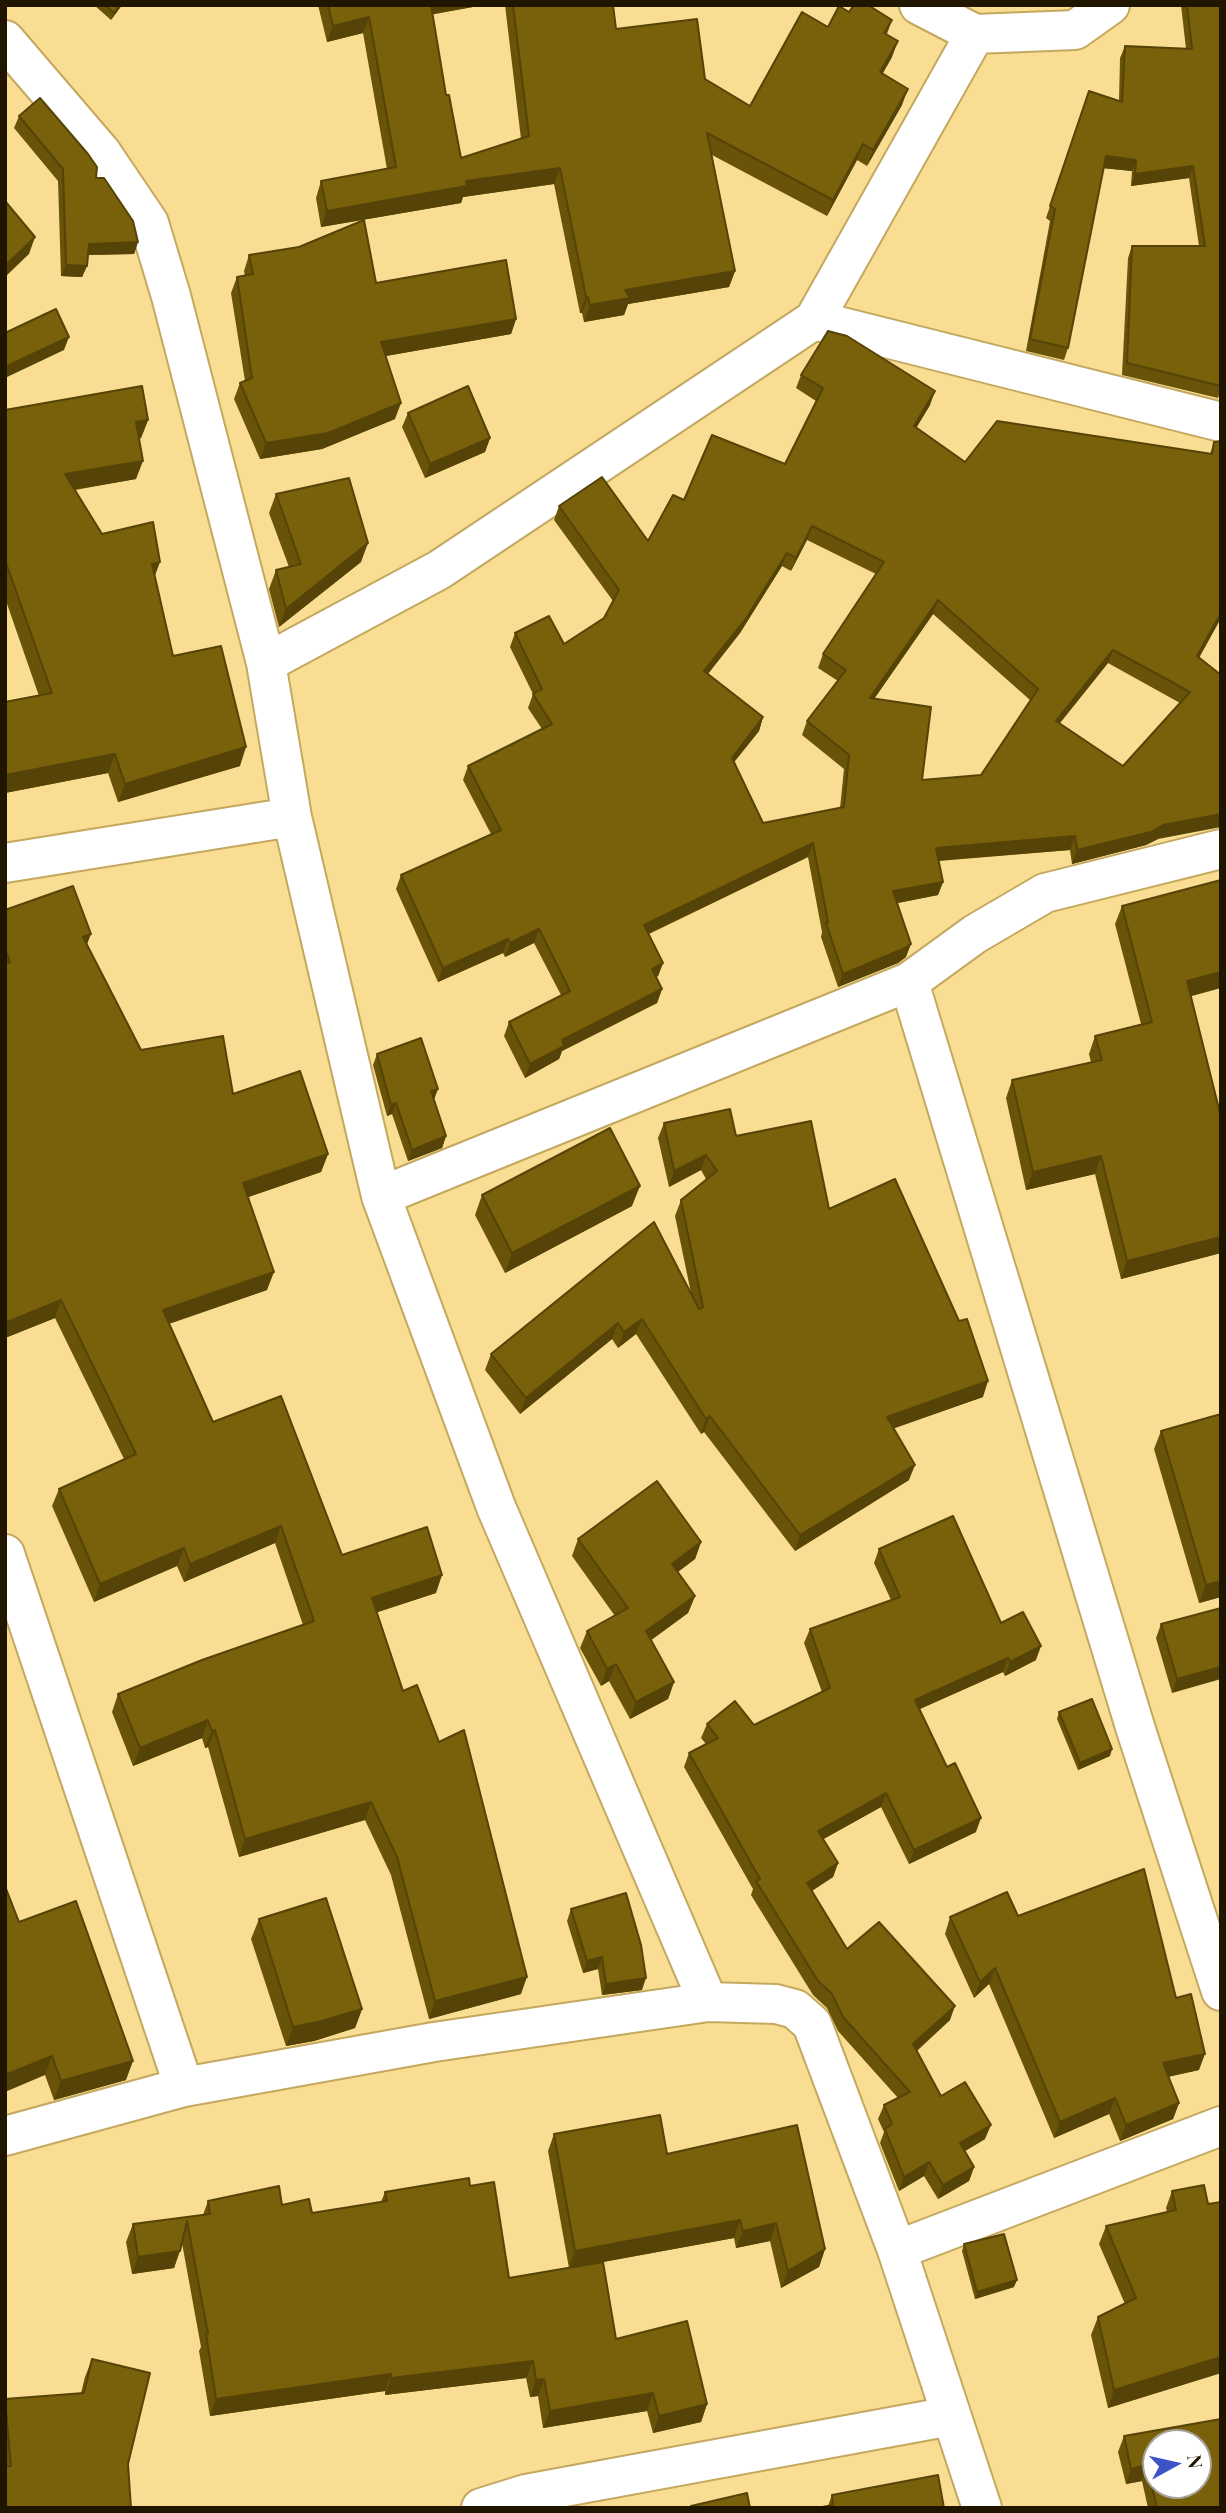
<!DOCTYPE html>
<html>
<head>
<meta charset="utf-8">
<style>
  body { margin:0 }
  #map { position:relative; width:1226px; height:2513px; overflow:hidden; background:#f9dd92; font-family:"Playfair Display",serif }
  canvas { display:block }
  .frame { position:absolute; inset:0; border:7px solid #201600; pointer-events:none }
  .north { position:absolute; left:1142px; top:2429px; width:70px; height:70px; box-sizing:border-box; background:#fff; border:2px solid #a6a299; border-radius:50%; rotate:82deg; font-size:19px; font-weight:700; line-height:28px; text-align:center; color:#201600 }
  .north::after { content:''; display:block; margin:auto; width:24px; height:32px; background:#3d54c7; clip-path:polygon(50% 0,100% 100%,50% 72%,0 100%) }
</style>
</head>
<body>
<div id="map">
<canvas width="1226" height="2513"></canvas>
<div class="frame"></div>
<div class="north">N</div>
</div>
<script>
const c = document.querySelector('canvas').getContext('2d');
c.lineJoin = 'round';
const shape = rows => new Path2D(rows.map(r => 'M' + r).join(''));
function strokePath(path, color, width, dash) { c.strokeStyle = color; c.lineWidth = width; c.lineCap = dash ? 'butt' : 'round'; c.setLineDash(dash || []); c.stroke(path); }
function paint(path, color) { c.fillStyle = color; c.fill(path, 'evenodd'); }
const street = shape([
  [919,5,975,34,1075,30,1110,5],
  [5,40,101,152,149,223,171,296,266,663],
  [814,320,975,34],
  [5,863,292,817],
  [909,982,1136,1730,1221,1991],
  [381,1196,909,982,975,934,1045,893,1221,849],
  [5,1554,184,2087],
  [708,2002,496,1507,381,1196,292,817,266,663,439,570,814,320,1221,422],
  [5,2136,184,2087,434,2042,708,2002,776,2004,795,2009,812,2024,897,2250,982,2508],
  [897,2250,1221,2126],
  [481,2508,526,2494,951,2416]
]);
const wall = shape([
  [94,5,122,5,111,20],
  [318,5,484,5,432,14,446,95,461,158,521,139,505,5,613,5,616,29,750,106,828,27,849,12,892,20,887,34,892,57,882,74,902,105,867,166,857,160,827,216,712,155,735,271,729,287,628,304,624,315,584,322,582,313,580,313,554,184,463,197,461,203,321,227,316,198,321,181,387,169,363,33,327,42],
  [1181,5,1221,5,1221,390,1218,398,1122,375,1128,258,1132,246,1199,246,1189,178,1131,186,1132,171,1103,168,1068,348,1064,360,1026,351,1050,221,1046,218,1089,91,1119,101,1120,58,1125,46,1186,49],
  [19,116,96,178,138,242,134,254,88,255,87,266,82,277,61,276,58,181,14,128],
  [249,255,376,283,516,319,511,334,385,356,395,419,322,449,260,459,234,399,240,383,245,381,231,293,237,277,245,276,244,271],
  [801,375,930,405,916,428,965,462,1210,454,1214,442,1221,441,1221,618,1199,658,1158,839,1146,845,1072,864,1070,850,939,861,943,882,938,895,897,903,906,957,898,963,838,987,821,937,822,932,808,857,649,934,663,963,658,976,656,977,662,989,657,1003,562,1051,559,1059,525,1078,504,1036,509,1022,561,995,534,943,505,957,503,953,438,982,396,889,401,875,491,834,463,780,468,766,542,729,528,708,533,694,510,647,515,633,564,644,604,618,613,601,554,520,559,506,648,541,684,500,785,464,816,401,796,388],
  [807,540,876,574,823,654,818,668,838,681,807,721,802,735,844,769,840,808,763,823,734,762,759,731,763,717,708,674,740,633,782,566,791,571],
  [933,614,1030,700,981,775,922,780,874,699],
  [1108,663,1180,703,1123,766,1060,723],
  [5,410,148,420,141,438,139,439,136,479,75,490,102,534,155,577,173,656,240,766,118,802,108,773,5,793,5,702,39,696,5,598],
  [408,413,490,438,485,452,425,478,402,427],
  [276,494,361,562,279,627,269,589,276,570,289,567,269,513],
  [1122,906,1191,996,1221,1117,1221,1253,1121,1279,1095,1174,1026,1190,1006,1098,1012,1080,1091,1062,1089,1054,1095,1036,1141,1024,1115,924],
  [5,910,87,944,141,1050,233,1094,328,1154,321,1172,248,1197,267,1290,169,1324,213,1422,342,1555,436,1593,377,1612,403,1691,521,1994,429,2019,391,1875,365,1820,239,1857,208,1747,205,1748,202,1738,133,1766,112,1712,118,1694,303,1625,275,1543,184,1582,177,1566,94,1602,52,1506,59,1489,124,1459,55,1318,5,1338],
  [377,1054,434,1100,446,1136,442,1148,408,1161,392,1114,387,1116,373,1065],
  [664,1123,736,1136,829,1209,983,1397,893,1428,909,1480,795,1551,704,1432,701,1434,636,1334,618,1348,612,1339,520,1414,485,1370,491,1354,691,1293,675,1216,681,1200,706,1179,701,1170,669,1187,658,1138],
  [482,1195,632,1206,505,1273,475,1215],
  [1221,1414,1221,1597,1199,1603,1154,1449,1161,1431],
  [578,1539,701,1542,695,1559,678,1572,695,1596,688,1613,651,1640,674,1682,668,1699,630,1719,609,1681,601,1686,580,1648,587,1631,615,1616,572,1556],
  [879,1549,1001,1623,1036,1660,1005,1676,1003,1672,919,1709,976,1832,909,1864,881,1807,823,1839,838,1863,833,1877,812,1891,847,1949,950,2020,917,2051,941,2096,985,2139,965,2151,974,2167,969,2181,938,2199,924,2176,899,2191,880,2143,884,2132,878,2119,884,2105,898,2098,838,2031,827,2008,813,1995,751,1895,753,1889,684,1767,689,1753,706,1744,701,1738,707,1724,754,1725,822,1692,804,1643,810,1629,891,1600,874,1563],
  [1221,1608,1172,1693,1156,1638,1161,1624],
  [1059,1712,1110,1756,1078,1770,1057,1719],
  [571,1909,642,1990,602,1995,598,1969,583,1973,567,1921],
  [1018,1916,1176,1998,1199,2070,1168,2077,1179,2103,1173,2119,1120,2141,1109,2114,1054,2138,989,1984,974,1998,945,1934,950,1917],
  [259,1919,362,2009,355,2028,314,2041,286,2046,251,1939],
  [19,1922,126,2080,54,2100,45,2075],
  [554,2134,667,2154,825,2249,819,2267,781,2288,770,2241,736,2248,734,2238,571,2268,616,2339,707,2404,701,2422,653,2433,647,2411,543,2428,538,2396,530,2397,526,2378,385,2395,385,2391,210,2416,199,2351,201,2347,182,2243,174,2268,132,2274,126,2242,133,2224,203,2215,208,2201,282,2205,312,2213,381,2202,385,2192,470,2186,509,2278,569,2268,548,2151],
  [1172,2191,1208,2204,1221,2202,1221,2373,1108,2408,1091,2335,1098,2317,1125,2304,1099,2244,1106,2226,1167,2212,1166,2208],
  [964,2244,1014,2287,975,2299,962,2251],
  [92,2359,128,2464,5,2508,5,2399,81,2393,85,2377],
  [1124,2436,1221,2508,1148,2508,1142,2481,1126,2484,1118,2452],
  [832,2495,944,2508,828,2506]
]);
const shadedWall = shape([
  [120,5,122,5,111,20,114,13],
  [428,5,484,5,424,16],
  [369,17,363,33,327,42,333,26],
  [898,41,892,57,874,89,880,72],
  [908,89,902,105,867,166,873,150],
  [863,144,857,160,827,216,833,200],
  [1106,156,1136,160,1132,171,1102,168],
  [1193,166,1189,178,1131,186,1135,174],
  [560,168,554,184,463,197,461,203,321,227,327,211,466,181],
  [35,237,29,254,5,277,5,266],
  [138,242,134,254,85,255,89,244],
  [66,265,87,266,82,277,61,276],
  [735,271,729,287,628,304,624,315,584,322,590,305,625,290],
  [586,297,588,297,582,313,580,313],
  [516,319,511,334,375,358,381,342],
  [69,337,64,350,5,378,5,367],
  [935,391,930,405,909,440,914,426],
  [401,403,395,419,322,449,260,459,266,443],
  [148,420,141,438,129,441,136,422],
  [490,438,485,452,425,478,430,464],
  [143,461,136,479,59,492,65,474],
  [812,526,807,540,791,571,796,558],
  [368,543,361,562,279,627,286,609],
  [787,553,782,566,740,633,699,685,704,671],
  [160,562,153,581,152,564],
  [938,600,933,614,865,712,870,698],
  [1221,613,1221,618,1192,670,1197,656],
  [1113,650,1108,663,1051,734,1056,721],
  [763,717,759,731,727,771,732,758],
  [246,747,240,766,118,802,125,784],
  [115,754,108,773,5,793,5,775],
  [1221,814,1221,827,1158,839,1146,845,1072,864,1077,850,1163,825],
  [1075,836,1070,850,931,861,936,848],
  [813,843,808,857,639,938,644,925],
  [943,882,938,895,888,905,893,891],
  [539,929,534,943,505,957,510,943],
  [91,934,84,952,83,937],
  [508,939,503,953,438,982,443,968],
  [911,944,906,957,898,963,838,987,843,974],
  [663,963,658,976,647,982,652,969],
  [1221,972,1221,988,1181,999,1187,981],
  [662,989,657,1003,562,1051,559,1059,525,1078,530,1064,562,1040],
  [438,1089,434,1100,431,1091],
  [396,1103,392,1114,387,1116,391,1105],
  [446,1136,442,1148,408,1161,412,1150],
  [328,1154,321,1172,237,1201,243,1183],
  [706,1155,701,1170,669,1187,674,1171],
  [1101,1156,1095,1174,1026,1190,1033,1172],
  [640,1186,632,1206,505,1273,512,1253],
  [1221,1237,1221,1253,1121,1279,1127,1261],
  [274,1272,267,1290,156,1328,163,1310],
  [61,1300,55,1318,5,1338,5,1323],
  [642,1319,636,1334,618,1348,624,1332],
  [618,1323,612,1339,520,1414,526,1398],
  [988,1381,983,1397,881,1433,887,1417],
  [710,1416,704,1432,701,1434,706,1419],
  [915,1465,909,1480,795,1551,800,1535],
  [281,1526,275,1543,184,1582,190,1564],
  [701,1542,695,1559,665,1581,672,1564],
  [184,1548,177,1566,94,1602,100,1584],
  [442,1575,436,1593,366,1616,372,1598],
  [1221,1581,1221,1597,1199,1603,1206,1585],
  [695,1596,688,1613,639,1649,646,1631],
  [1041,1646,1036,1660,1005,1676,1010,1662],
  [1008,1658,1003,1672,909,1714,915,1700],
  [616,1664,609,1681,601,1686,607,1669],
  [1221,1667,1221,1679,1172,1693,1177,1679],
  [674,1682,668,1699,630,1719,636,1702],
  [208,1720,202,1738,133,1766,140,1748],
  [215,1730,208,1747,205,1748,212,1731],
  [1112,1749,1110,1756,1078,1770,1080,1763],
  [886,1793,881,1807,813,1845,818,1831],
  [371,1802,365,1820,239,1857,245,1839],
  [981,1818,976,1832,909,1864,914,1850],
  [838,1863,833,1877,802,1897,807,1883],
  [602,1957,598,1969,583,1973,587,1961],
  [995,1968,989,1984,974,1998,980,1982],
  [527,1977,521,1994,429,2019,435,2001],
  [646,1978,642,1990,602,1995,606,1984],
  [955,2006,950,2020,908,2058,913,2044],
  [362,2009,355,2028,314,2041,286,2046,293,2027],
  [1205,2054,1199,2070,1157,2079,1163,2063],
  [52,2056,45,2075,5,2092,5,2075],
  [133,2061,126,2080,54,2100,61,2081],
  [1115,2098,1109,2114,1054,2138,1060,2122],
  [1179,2103,1173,2119,1120,2141,1126,2125],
  [991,2125,985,2139,955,2157,960,2143],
  [929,2162,924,2176,899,2191,904,2177],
  [974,2167,969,2181,938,2199,943,2185],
  [740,2220,734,2238,569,2268,575,2251],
  [776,2223,770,2241,736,2248,743,2231],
  [825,2249,819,2267,781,2288,788,2271],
  [180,2251,174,2268,132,2274,138,2257],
  [1017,2280,1014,2287,975,2299,977,2292],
  [1221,2357,1221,2373,1108,2408,1114,2390],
  [533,2361,526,2378,385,2395,391,2378],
  [391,2374,385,2391,210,2416,216,2399],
  [544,2379,538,2396,530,2397,536,2380],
  [653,2393,647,2411,543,2428,550,2411],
  [707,2404,701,2422,653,2433,659,2416],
  [1147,2465,1142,2481,1126,2484,1131,2469]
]);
const building = shape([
  [105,5,120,5,114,13,105,5],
  [328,5,431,5,446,95,449,95,461,158,529,136,513,5,613,5,616,29,697,19,705,79,750,106,802,12,828,27,839,6,849,12,854,5,868,5,892,20,884,33,898,41,880,72,908,89,873,150,863,144,833,200,707,133,735,271,625,290,630,298,590,305,588,297,586,297,560,168,466,181,467,186,327,211,321,181,396,167,369,17,333,26,328,5],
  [1187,5,1221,5,1221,386,1127,363,1132,246,1205,246,1193,166,1135,174,1136,160,1106,156,1068,348,1030,339,1055,209,1050,206,1089,91,1122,102,1125,46,1192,49,1187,5],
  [40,98,88,154,97,167,96,178,104,178,133,221,138,242,89,244,87,266,66,265,63,169,19,116,40,98],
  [5,201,35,237,5,266,5,201],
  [364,220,376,283,506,260,516,319,381,342,401,403,328,433,266,443,240,383,252,378,237,277,253,274,249,255,299,247,364,220],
  [56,309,69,337,5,367,5,333,56,309],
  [828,331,847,336,935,391,914,426,965,462,997,421,1212,454,1214,442,1221,441,1221,613,1197,656,1221,675,1221,814,1163,825,1151,832,1077,850,1075,836,936,848,943,882,893,891,911,944,903,949,843,974,826,923,828,922,813,843,644,925,663,963,652,969,662,989,562,1040,564,1046,530,1064,509,1022,570,991,539,929,510,943,508,939,443,968,401,875,501,830,468,766,552,724,533,694,542,689,515,633,549,616,564,644,604,618,619,590,559,506,602,477,648,541,673,495,684,500,712,435,785,464,823,388,801,375,828,331],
  [812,526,884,562,823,654,846,670,807,721,849,755,844,807,763,823,732,758,763,717,704,671,745,620,787,553,796,558,812,526],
  [938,600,1038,689,981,775,922,780,931,707,870,698,938,600],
  [1113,650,1190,692,1123,766,1056,721,1113,650],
  [142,386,148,420,136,422,143,461,65,474,102,534,153,522,160,562,152,564,173,656,221,646,246,747,125,784,115,754,5,775,5,702,52,693,5,560,5,410,142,386],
  [468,386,490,438,430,464,408,413,468,386],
  [349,478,368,543,286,609,276,570,301,564,276,494,349,478],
  [1221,880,1221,972,1187,981,1221,1117,1221,1237,1127,1261,1101,1156,1033,1172,1012,1080,1102,1060,1095,1036,1152,1022,1122,906,1221,880],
  [73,886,91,934,83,937,141,1050,223,1036,233,1094,300,1071,328,1154,243,1183,274,1272,163,1310,213,1422,281,1396,342,1555,427,1527,442,1575,372,1598,403,1691,417,1685,439,1742,464,1730,527,1977,435,2001,397,1857,371,1802,245,1839,215,1730,212,1731,208,1720,140,1748,118,1694,202,1660,314,1621,281,1526,190,1564,184,1548,100,1584,59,1489,136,1454,61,1300,5,1323,5,964,10,962,5,949,5,910,73,886],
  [421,1038,438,1089,431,1091,446,1136,412,1150,396,1103,391,1105,377,1054,421,1038],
  [730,1109,736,1136,811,1121,829,1209,895,1179,959,1321,967,1319,988,1381,887,1417,915,1465,800,1535,710,1416,706,1419,642,1319,624,1332,618,1323,526,1398,491,1354,654,1222,699,1309,703,1307,681,1200,717,1171,706,1155,674,1171,664,1123,730,1109],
  [610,1128,640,1186,512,1253,482,1195,610,1128],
  [1221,1414,1221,1581,1206,1585,1161,1431,1221,1414],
  [657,1481,701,1542,672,1564,695,1596,646,1631,674,1682,636,1702,616,1664,607,1669,587,1631,628,1608,578,1539,657,1481],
  [953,1516,1001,1623,1023,1612,1041,1646,1010,1662,1008,1658,915,1700,947,1767,955,1763,981,1818,914,1850,886,1793,818,1831,838,1863,807,1883,847,1949,879,1922,955,2006,913,2044,941,2096,965,2082,991,2125,960,2143,974,2167,943,2185,929,2162,904,2177,885,2129,892,2124,884,2105,910,2092,843,2017,832,1994,818,1981,756,1881,760,1879,689,1753,718,1738,707,1724,735,1701,754,1725,830,1688,810,1629,900,1597,879,1549,953,1516],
  [1221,1608,1221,1667,1177,1679,1161,1624,1221,1608],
  [1092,1699,1112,1749,1080,1763,1059,1712,1092,1699],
  [1144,1869,1176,1998,1191,1994,1205,2054,1163,2063,1179,2103,1126,2125,1115,2098,1060,2122,995,1968,980,1982,950,1917,1007,1892,1018,1916,1144,1869],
  [5,1886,19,1922,76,1901,133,2061,61,2081,52,2056,5,2075,5,1886],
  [626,1893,641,1945,646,1978,606,1984,602,1957,587,1961,571,1909,626,1893],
  [326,1898,362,2009,322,2021,293,2027,259,1919,326,1898],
  [660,2115,667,2154,797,2125,825,2249,788,2271,776,2223,743,2231,740,2220,575,2251,554,2134,660,2115],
  [469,2178,470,2186,494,2182,509,2278,603,2262,616,2339,687,2321,707,2404,659,2416,653,2393,550,2411,544,2379,536,2380,533,2361,391,2378,391,2374,216,2399,206,2334,208,2334,187,2221,180,2251,138,2257,133,2224,210,2214,208,2201,279,2186,282,2205,309,2199,312,2213,387,2201,385,2192,469,2178],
  [1204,2185,1208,2204,1221,2202,1221,2357,1114,2390,1098,2317,1136,2298,1106,2226,1176,2210,1172,2191,1204,2185],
  [1004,2234,1017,2280,977,2292,964,2244,1004,2234],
  [92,2359,150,2373,128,2464,131,2508,5,2508,5,2467,11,2466,5,2399,84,2393,92,2359],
  [1221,2419,1221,2508,1157,2508,1147,2465,1131,2469,1124,2436,1221,2419],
  [1156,2443,1198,2443,1198,2485,1156,2485,1156,2443],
  [938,2475,944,2508,817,2508,833,2505,832,2495,938,2475],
  [747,2493,750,2508,692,2508,691,2506,747,2493]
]);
strokePath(street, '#c4a85f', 42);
strokePath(street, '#fff', 38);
paint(wall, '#685309');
paint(shadedWall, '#554307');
paint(building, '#79600a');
strokePath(building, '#554307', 2);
</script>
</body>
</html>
